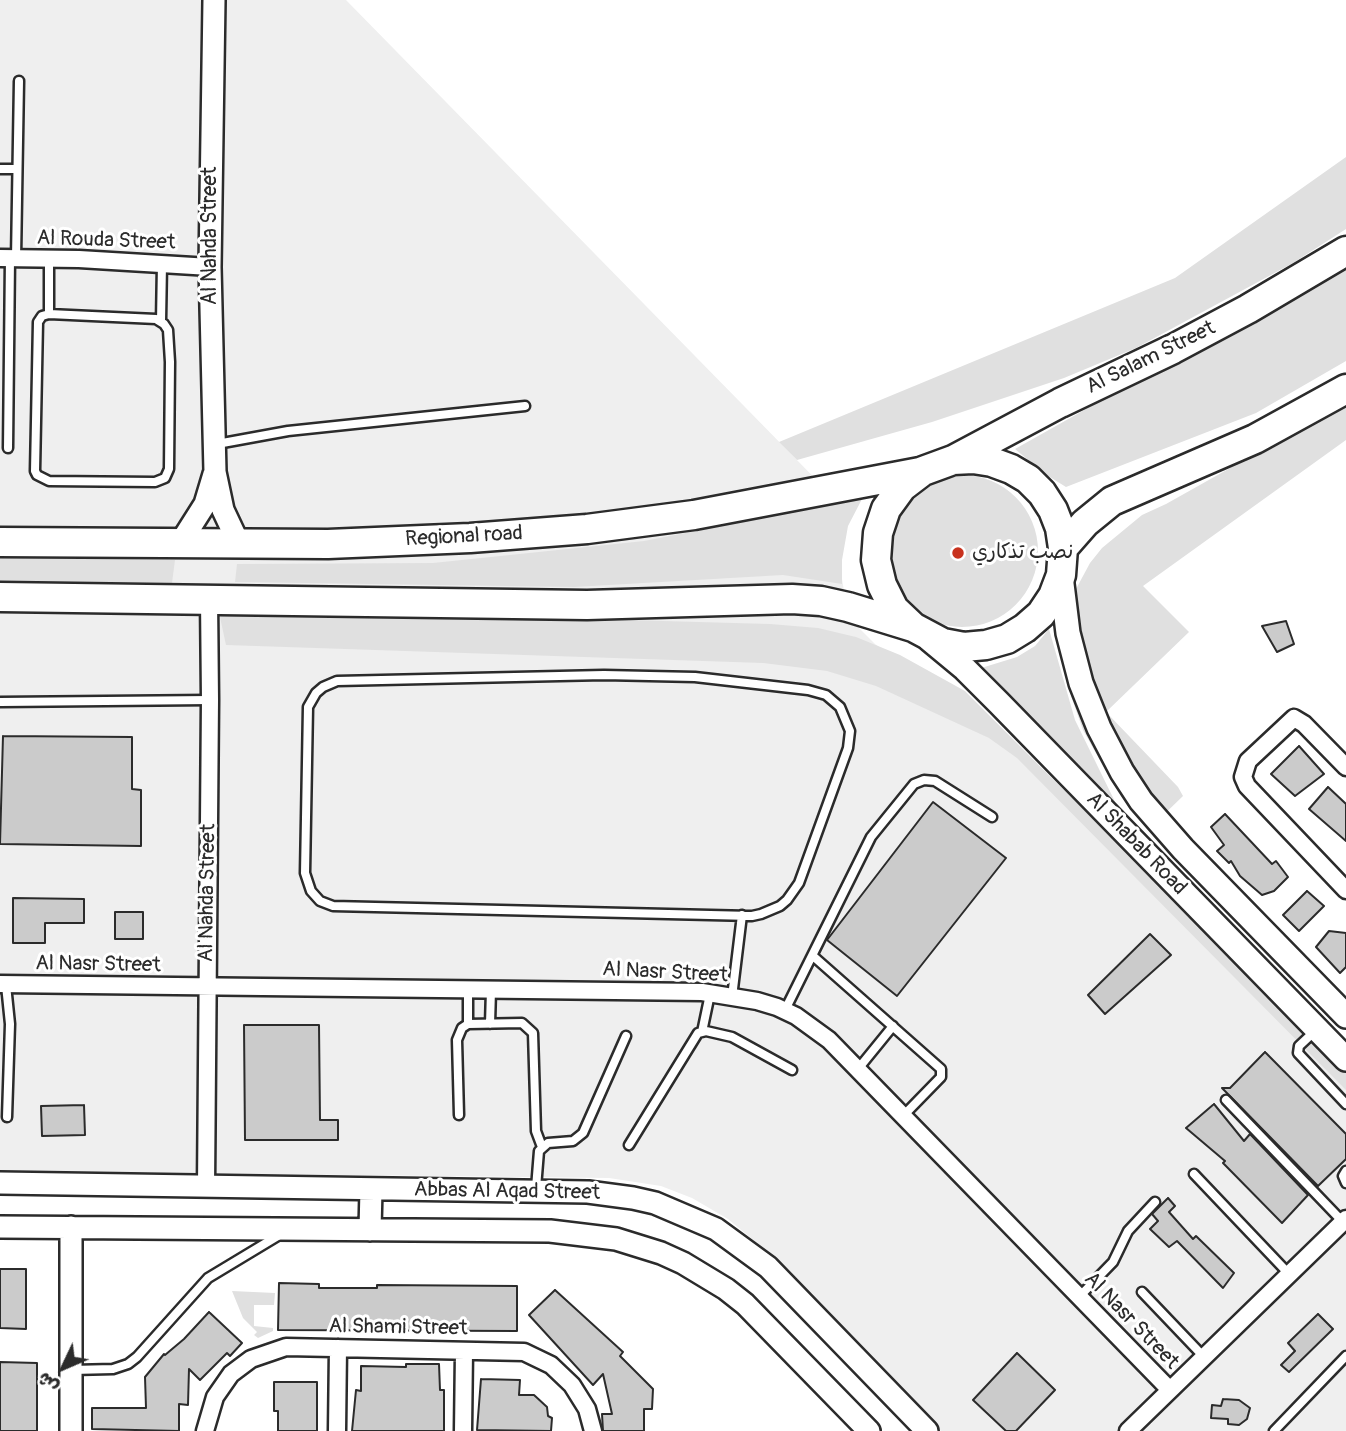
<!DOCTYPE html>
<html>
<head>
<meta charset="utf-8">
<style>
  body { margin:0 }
  #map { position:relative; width:1346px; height:1431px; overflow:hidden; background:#fff; font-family:Pangolin,"Playpen Sans Arabic",sans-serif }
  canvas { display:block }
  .north { position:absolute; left:28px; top:1333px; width:70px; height:70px; -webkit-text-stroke:5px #fff; paint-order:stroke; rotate:226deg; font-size:19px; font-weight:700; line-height:28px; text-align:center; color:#2b2b2b }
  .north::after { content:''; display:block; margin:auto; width:24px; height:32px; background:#2b2b2b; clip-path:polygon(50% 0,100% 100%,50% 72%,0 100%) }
</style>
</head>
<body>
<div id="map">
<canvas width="1346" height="1431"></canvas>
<div class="north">ش</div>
</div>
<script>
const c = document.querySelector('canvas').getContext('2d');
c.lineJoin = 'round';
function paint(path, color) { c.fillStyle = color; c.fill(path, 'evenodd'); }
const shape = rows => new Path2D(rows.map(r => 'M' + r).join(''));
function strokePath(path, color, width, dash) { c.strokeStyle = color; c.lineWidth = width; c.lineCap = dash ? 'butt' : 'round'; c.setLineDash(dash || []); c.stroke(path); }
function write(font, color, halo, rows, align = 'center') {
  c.font = font + ' Pangolin,"Playpen Sans Arabic",sans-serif'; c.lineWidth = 6; c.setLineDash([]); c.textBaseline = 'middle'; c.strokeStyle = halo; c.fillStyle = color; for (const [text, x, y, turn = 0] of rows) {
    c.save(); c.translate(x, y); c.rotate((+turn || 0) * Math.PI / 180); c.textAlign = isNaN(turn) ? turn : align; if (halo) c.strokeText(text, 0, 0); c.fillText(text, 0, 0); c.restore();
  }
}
const built = shape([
  [0,0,346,0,844,508,837,549,845,597,858,627,875,644,891,655,962,695,1072,797,1346,1069,1346,1431,941,1431,770,1254,728,1219,692,1198,661,1186,609,1178,0,1171]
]);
const green = shape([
  [1346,157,1346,229,1293,263,1136,348,1064,378,932,422,797,460,779,442,1175,278],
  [1346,263,1346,361,1256,413,1066,487,1045,474,1015,449],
  [1346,403,1346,440,1143,586,1189,632,1106,712,1178,787,1183,796,1150,828,1123,796,1103,766,1083,730,1071,696,1066,629,1076,589,1090,563,1102,548,1142,515,1166,504],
  '886 551a76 76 0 1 1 152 0a76 76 0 1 1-152 0Z',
  [862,499,848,526,842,560,842,584,783,575,574,587,235,582,237,564,433,563,644,541],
  [0,556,175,560,172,583,0,582],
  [235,609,770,624,818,628,856,637,900,655,965,691,1346,1073,1346,1090,1017,758,989,738,876,686,827,671,763,663,226,645,220,617],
  [1049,629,1075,720,1122,816,978,669,1017,657,1035,646],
  [232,1291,275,1293,274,1305,254,1305,254,1326,273,1328,273,1331,258,1338,254,1335,257,1332,243,1318]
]);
const building = shape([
  [1286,621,1294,644,1277,652,1262,626,1286,621],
  [3,736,132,737,132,789,141,790,141,846,0,844,3,736],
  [1299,746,1324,774,1295,796,1271,774,1299,746],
  [1328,787,1346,804,1346,841,1309,809,1328,787],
  [933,802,1006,858,897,996,827,940,933,802],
  [1225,814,1272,864,1276,861,1288,877,1274,891,1262,895,1240,876,1231,861,1229,863,1217,851,1224,845,1211,827,1225,814],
  [1307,891,1324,906,1299,931,1283,915,1307,891],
  [13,898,84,899,84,923,45,923,45,943,13,943,13,898],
  [115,912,143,912,143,939,115,939,115,912],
  [1329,931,1346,933,1346,967,1340,973,1316,947,1329,931],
  [1150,934,1171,955,1105,1014,1088,995,1150,934],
  [244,1025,319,1025,320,1120,338,1120,338,1140,245,1140,244,1025],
  [1265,1052,1346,1134,1346,1159,1318,1186,1222,1088,1230,1088,1265,1052],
  [1214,1104,1244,1141,1250,1134,1308,1195,1282,1223,1223,1163,1225,1161,1186,1128,1214,1104],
  [84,1105,85,1135,42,1136,41,1106,84,1105],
  [1168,1198,1175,1206,1169,1212,1193,1239,1196,1236,1234,1273,1223,1288,1177,1241,1169,1247,1150,1229,1158,1221,1152,1214,1168,1198],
  [0,1269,26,1269,26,1329,0,1328,0,1269],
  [279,1283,319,1284,319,1288,377,1288,377,1285,517,1286,517,1331,278,1330,279,1283],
  [555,1290,623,1352,620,1356,653,1389,652,1409,644,1409,644,1431,603,1431,602,1414,612,1414,603,1374,593,1385,529,1315,555,1290],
  [209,1312,242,1343,230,1356,227,1353,200,1380,189,1369,188,1405,179,1404,179,1431,92,1429,92,1408,146,1408,145,1377,164,1354,165,1355,184,1339,209,1312],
  [1318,1314,1333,1329,1289,1372,1281,1365,1295,1351,1288,1343,1318,1314],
  [1017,1353,1055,1390,1016,1431,1006,1431,973,1400,1017,1353],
  [0,1362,37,1363,37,1431,0,1431,0,1362],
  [406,1364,439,1364,440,1390,444,1390,444,1431,352,1431,356,1390,361,1391,361,1366,406,1367,406,1364],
  [481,1379,520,1380,519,1395,534,1395,547,1407,548,1416,552,1418,551,1431,477,1430,481,1379],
  [274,1382,317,1382,317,1431,278,1431,278,1411,274,1411,274,1382],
  [1223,1399,1239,1400,1250,1408,1247,1419,1239,1425,1228,1424,1228,1419,1211,1418,1212,1405,1221,1406,1223,1399]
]);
const service = shape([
  [0,169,17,169],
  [16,258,19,81],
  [49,314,156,319,164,324,168,330,170,362,169,469,165,478,155,482,49,481,37,475,35,471,38,322,42,316,49,314],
  [49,314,49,259],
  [161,321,162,264],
  [217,444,288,431,525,406],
  [8,448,10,258],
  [604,675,695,677,808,690,826,695,840,707,850,731,848,748,799,883,787,900,780,906,761,914,752,916,333,906,320,901,311,891,305,873,308,707,316,693,323,687,337,681,604,675],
  [0,702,210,700],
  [813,956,941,1069,941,1077,903,1116],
  [6,985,10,1024,7,1117],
  [732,997,742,915],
  [785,1010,871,837,914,784,924,780,935,781,992,817],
  [468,1024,468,990],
  [490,1024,491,990],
  [1315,1031,1299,1046,1298,1053,1346,1104],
  [702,1032,710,994],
  [858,1069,893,1026],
  [1226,1100,1343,1222],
  [459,1115,457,1040,462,1028,468,1024,522,1023,533,1033,536,1131,542,1147],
  [629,1145,698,1033,706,1031,732,1037,792,1070],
  [1346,1171,1343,1176,1346,1183],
  [1194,1174,1289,1274],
  [536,1188,539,1151,548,1143,573,1141,583,1133,626,1036],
  [1142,1292,1204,1357],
  [1079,1297,1113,1262,1128,1231,1155,1202],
  [72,1370,113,1369,128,1364,137,1357,208,1278,281,1234],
  [1274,1431,1346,1356]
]);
const minor = shape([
  [0,258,79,259,210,267],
  [1346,767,1304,724,1294,718,1248,761,1243,777,1247,786,1346,890],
  [0,984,702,992,757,1001,777,1007,796,1016,829,1040,1170,1390],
  [206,1186,210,700,209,599],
  [205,1431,215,1397,231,1374,251,1359,286,1347,524,1352,551,1365,572,1385,587,1409,593,1431],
  [337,1431,338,1348],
  [463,1431,464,1351],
  [1128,1431,1346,1219]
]);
const tertiary = shape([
  [214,0,210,267,215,472,223,510,239,544],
  [179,545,205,504,214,474],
  [0,1183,588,1192,633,1198,655,1203,716,1229,768,1267,927,1431],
  [0,1227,550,1231,616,1239,661,1253,683,1263,726,1289,745,1304,869,1431],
  [71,1227,71,1431],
  [370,1230,371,1189]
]);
const secondary = shape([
  [1061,576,1068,633,1081,683,1099,728,1122,772,1141,801,1183,849,1346,1016],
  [930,640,965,669,999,703,1346,1059]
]);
const trunk = shape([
  [953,460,1060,403,1173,349,1248,309,1346,251],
  [0,542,328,544,470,538,587,529,694,515,920,472],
  [1063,548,1085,523,1112,501,1255,439,1346,389],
  [0,597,587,605,792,599,821,601,848,607,913,627,943,643,964,647,986,645,1007,639,1025,628,1041,614,1053,596,1061,575,1063,548,1060,528,1053,510,1042,493,1028,479,1011,469,992,462,973,459,953,460,923,471,902,487,886,509,878,533,876,560,882,585,894,609,913,627]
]);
const markers = [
  [958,553,7,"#c8321e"]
];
const streetNames = [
  ["Al Nahda Street",211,236,-90],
  ["Al Rouda Street",106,241,2],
  ["Al Salam Street",1151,358,-26],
  ["Regional road",464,537,-3],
  ["Al Shabab Road",1136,844,46],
  ["Al Nahda Street",208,893,-89],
  ["Al Nasr Street",98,965,1],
  ["Al Nasr Street",665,973,3],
  ["Abbas Al Aqad Street",507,1192,1],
  ["Al Nasr Street",1131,1321,46],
  ["Al Shami Street",398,1328,1]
];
const poiNames = [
  ["نصب تذكاري",972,553]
];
paint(built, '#efefef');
paint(green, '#e0e0e0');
paint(building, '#cbcbcb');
strokePath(building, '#2b2b2b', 2);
strokePath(service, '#2b2b2b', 13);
strokePath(minor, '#2b2b2b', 21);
strokePath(tertiary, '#2b2b2b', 26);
strokePath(secondary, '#2b2b2b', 28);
strokePath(trunk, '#2b2b2b', 33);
strokePath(service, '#fff', 8);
strokePath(minor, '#fff', 16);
strokePath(tertiary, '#fff', 21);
strokePath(secondary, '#fff', 23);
strokePath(trunk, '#fff', 28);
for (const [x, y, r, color] of markers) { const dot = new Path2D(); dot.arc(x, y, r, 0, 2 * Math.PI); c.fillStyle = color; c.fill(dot); strokePath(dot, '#fff', 2.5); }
write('21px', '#2b2b2b', '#fff', streetNames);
write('21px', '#2b2b2b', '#fff', poiNames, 'left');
</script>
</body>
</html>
